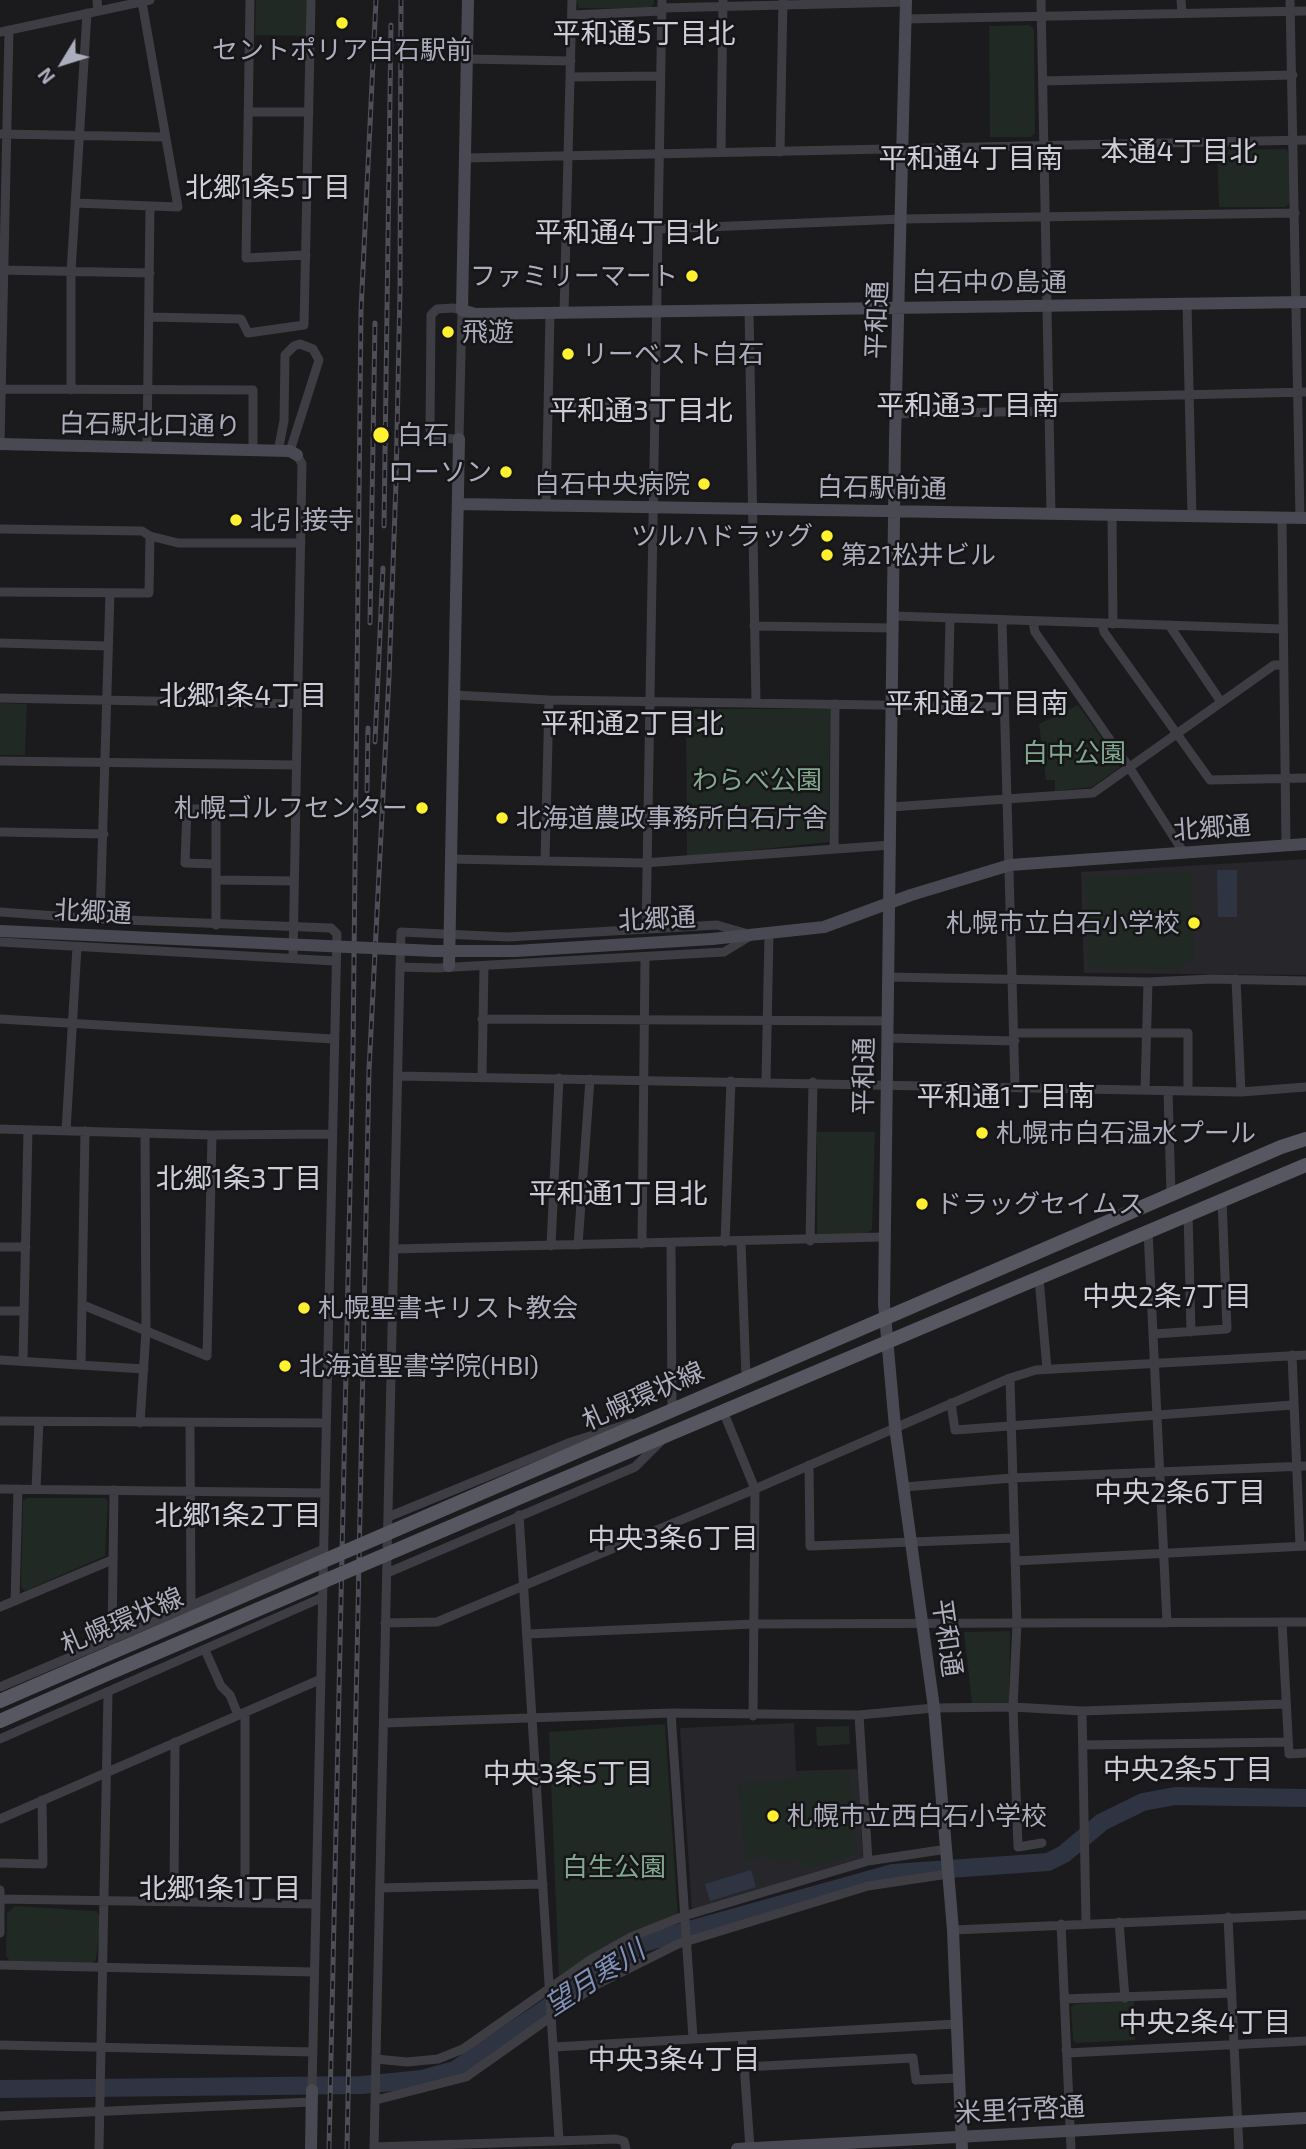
<!DOCTYPE html>
<html>
<head>
<meta charset="utf-8">
<style>
  body { margin:0 }
  #map { position:relative; width:1306px; height:2149px; overflow:hidden; background:#1b1a1d; font-family:"Exo 2",sans-serif }
  canvas { display:block }
  .north { position:absolute; left:28px; top:28px; width:70px; height:70px; -webkit-text-stroke:5px #161518; paint-order:stroke; rotate:232deg; font-size:19px; font-weight:700; line-height:28px; text-align:center; color:#acadbd }
  .north::after { content:''; display:block; margin:auto; width:24px; height:32px; background:#acadbd; clip-path:polygon(50% 0,100% 100%,50% 72%,0 100%) }
</style>
</head>
<body>
<div id="map">
<canvas width="1306" height="2149"></canvas>
<div class="north">N</div>
</div>
<script>
const c = document.querySelector('canvas').getContext('2d');
c.lineJoin = 'round';
function paint(path, color) { c.fillStyle = color; c.fill(path, 'evenodd'); }
const shape = rows => new Path2D(rows.map(r => 'M' + r).join(''));
function strokePath(path, color, width, dash) { c.strokeStyle = color; c.lineWidth = width; c.lineCap = dash ? 'butt' : 'round'; c.setLineDash(dash || []); c.stroke(path); }
function write(font, color, halo, rows, align = 'center') {
  c.font = font + ' "Exo 2","Noto Sans JP",sans-serif'; c.lineWidth = 5; c.setLineDash([]); c.textBaseline = 'middle'; c.strokeStyle = halo; c.fillStyle = color; for (const [text, x, y, turn = 0] of rows) {
    c.save(); c.translate(x, y); c.rotate((+turn || 0) * Math.PI / 180); c.textAlign = isNaN(turn) ? turn : align; if (halo) c.strokeText(text, 0, 0); c.fillText(text, 0, 0); c.restore();
  }
}
const built = shape([
  [1306,859,1306,975,1084,973,1081,872],
  [794,1723,796,1771,858,1769,863,1862,692,1913,680,1728]
]);
const green = shape([
  [256,0,306,0,306,36,255,35],
  [576,0,654,0,654,4,649,9,579,8],
  [1029,25,1034,29,1035,133,1031,137,990,137,989,26],
  [1286,149,1288,152,1290,203,1285,207,1219,207,1217,150],
  [0,703,27,704,25,755,0,755],
  [1078,705,1120,763,1119,768,1092,787,1055,791,1055,780,1046,780,1039,724],
  [686,709,830,709,829,842,687,857],
  [1192,872,1193,963,1183,963,1181,969,1090,968,1085,878],
  [817,1132,875,1132,872,1230,865,1234,817,1236],
  [27,1498,105,1498,108,1501,105,1556,25,1591,21,1587,23,1501],
  [1010,1631,1009,1702,972,1703,964,1632],
  [665,1724,678,1918,621,1941,559,1979,549,1732],
  [849,1726,850,1744,817,1746,816,1727],
  [849,1771,857,1854,804,1870,798,1858,782,1863,765,1856,746,1861,738,1784,795,1779,795,1774],
  [15,1906,96,1911,101,1917,96,1960,92,1964,10,1961,6,1956,7,1913],
  [1134,2001,1135,2040,1076,2043,1073,2040,1071,2008,1074,2004]
]);
const water = shape([
  [1217,870,1237,870,1237,917,1218,917],
  [751,1870,756,1887,710,1901,705,1884]
]);
const river = shape([
  [0,2089,362,2085,422,2079,455,2070,643,1943,893,1873,1048,1862,1064,1854,1102,1822,1143,1802,1175,1796,1306,1798]
]);
const street = shape([
  [97,0,98,11],
  [250,0,246,258,306,255],
  [1041,0,1051,514],
  [1181,0,1182,13],
  [1290,0,1300,518],
  [662,8,906,2],
  [572,15,662,11],
  [906,19,1306,11],
  [0,32,150,0],
  [466,59,571,61],
  [570,77,660,76],
  [1043,81,1293,75],
  [248,112,309,112],
  [0,134,164,137],
  [721,150,723,0],
  [780,152,783,0],
  [465,158,1306,140],
  [75,203,178,207,142,2],
  [659,229,902,219,1295,213],
  [1,270,150,273],
  [1187,304,1192,516],
  [453,308,462,310,459,439,435,438,430,430,431,315,437,309,453,308],
  [749,309,756,702],
  [564,313,572,0],
  [150,317,241,319,248,333,304,325,311,0],
  [2,389,253,390,253,450],
  [71,390,71,272,87,13],
  [1050,398,1306,392],
  [548,408,653,406],
  [896,414,1051,411],
  [0,444,9,30],
  [147,448,150,206],
  [278,451,284,421,285,355,294,346,300,344,313,349,319,360,290,451],
  [546,506,550,313],
  [1112,515,1113,624],
  [1282,518,1286,845],
  [0,529,142,531,150,536],
  [0,592,149,593,150,536,178,543,301,543],
  [895,616,1282,629],
  [1002,620,1015,1086],
  [1033,622,1035,632,1129,767,1184,853],
  [1102,624,1104,632,1210,780,1306,778],
  [1169,625,1221,702],
  [754,626,894,628],
  [0,643,108,646],
  [454,695,549,700,1004,707],
  [0,698,297,704],
  [948,706,950,618],
  [0,761,296,765],
  [891,807,1093,793,1274,665,1283,665],
  [0,832,104,834],
  [834,849,835,704],
  [450,859,644,863,891,845],
  [545,861,549,700],
  [216,880,294,881],
  [0,912,100,919,331,928,337,934,312,2090],
  [100,919,110,593],
  [216,925,216,809,187,809,185,863,216,864],
  [717,925,752,935,724,952,437,968,400,967,401,932,508,937,717,925],
  [646,929,662,0],
  [0,942,335,961],
  [293,958,302,464,297,455],
  [889,977,1148,982,1212,979,1306,981],
  [1236,979,1241,1092],
  [0,1019,333,1039],
  [482,1019,888,1021],
  [1015,1033,1188,1033,1188,1090],
  [888,1038,1015,1041],
  [398,1076,1241,1092,1306,1087],
  [482,1077,484,966],
  [766,1081,769,933],
  [1145,1090,1148,982],
  [1168,1091,1171,1194],
  [0,1129,212,1135,332,1134],
  [66,1131,77,947],
  [1188,1213,1191,1332],
  [1148,1231,1167,1623],
  [810,1241,813,1082],
  [725,1242,731,1081],
  [741,1242,746,1377],
  [642,1244,645,959],
  [671,1244,672,1411],
  [578,1245,590,1079],
  [551,1246,559,1078],
  [0,1247,26,1247],
  [394,1249,883,1237],
  [1039,1278,1047,1369],
  [83,1305,207,1356,212,1135],
  [0,1311,24,1311],
  [1154,1334,1227,1329,1222,1199],
  [1292,1355,1300,1546],
  [0,1360,144,1369],
  [23,1360,28,1130],
  [81,1363,85,1131],
  [1010,1378,1017,1624,1013,1707,1018,1847,1042,1843],
  [951,1403,955,1430,1293,1405],
  [723,1411,755,1489,753,1716],
  [0,1421,326,1423],
  [140,1423,146,1331,145,1133],
  [190,1424,191,1607],
  [809,1465,810,1546,1014,1538],
  [904,1487,1012,1478,1306,1466],
  [0,1489,324,1493],
  [36,1489,39,1421],
  [519,1515,559,2140],
  [388,1517,571,1442,631,1423],
  [1015,1561,1306,1546],
  [387,1573,635,1467,662,1440],
  [15,1601,18,1489],
  [0,1607,112,1560],
  [1282,1622,1289,1754,1306,1753],
  [385,1623,437,1622,755,1489,1010,1378,1036,1370,1306,1355],
  [528,1634,754,1624,1306,1622],
  [112,1642,114,1490],
  [205,1650,221,1686,230,1695,238,1715],
  [0,1687,324,1549],
  [1082,1711,1086,1924],
  [671,1713,693,2038],
  [859,1715,868,1861],
  [384,1723,671,1713,859,1715,934,1708,1013,1707,1082,1711,1285,1704],
  [0,1739,321,1598],
  [1083,1745,1288,1742],
  [0,1819,319,1680],
  [0,1863,43,1864,42,1800],
  [380,1888,543,1884],
  [0,1890,0,1933],
  [0,1899,316,1904],
  [174,1900,175,1742],
  [245,1902,245,1713],
  [1228,1917,1239,2149],
  [1119,1922,1125,1998],
  [1061,1924,1071,2149],
  [953,1930,1306,1915],
  [0,1965,314,1972],
  [1064,1999,1232,1993],
  [742,2036,750,2148],
  [0,2045,313,2052],
  [554,2047,956,2024],
  [1066,2050,1067,2053,1306,2041],
  [376,2059,407,2062,438,2059,463,2049,590,1960,631,1937,684,1916,868,1861,947,1849],
  [745,2067,913,2058,916,2080,959,2078],
  [376,2100,466,2077,596,1985,678,1944,868,1886,948,1874],
  [0,2116,311,2102],
  [374,2147,616,2139,624,2141,626,2149],
  [99,2149,108,1693],
  [374,2149,400,967]
]);
const secondary = shape([
  [468,0,462,310,475,314,1306,302],
  [906,0,895,439,884,1304,895,1427,934,1708,953,1930,962,2149],
  [0,444,290,451,297,455],
  [458,504,1306,518],
  [712,939,824,927,911,895,1010,865,1306,844],
  [449,966,459,439],
  [311,2149,312,2090],
  [737,2149,1306,2118]
]);
const primary = shape([
  [490,1489,1281,1147,1306,1139],
  [497,1507,1306,1165],
  [0,1701,92,1661],
  [0,1721,100,1677]
]);
const rail = shape([
  [384,526,391,25],
  [370,623,375,323],
  [375,742,383,568],
  [367,791,368,728],
  [329,2149,353,1051,361,311,376,0],
  [347,2149,369,1070,389,677,396,482,400,290,401,0]
]);
const secondaryBridge = shape([
  [1,931,435,951,515,951,712,939]
]);
const primaryBridge = shape([
  [92,1661,490,1489],
  [100,1677,497,1507]
]);
const markers = [
  [342,23,7,"#fff130"],
  [692,276,7,"#fff130"],
  [448,332,7,"#fff130"],
  [568,354,7,"#fff130"],
  [381,435,9,"#fff130"],
  [506,472,7,"#fff130"],
  [704,484,7,"#fff130"],
  [236,520,7,"#fff130"],
  [827,536,7,"#fff130"],
  [827,555,7,"#fff130"],
  [422,808,7,"#fff130"],
  [502,818,7,"#fff130"],
  [1194,923,7,"#fff130"],
  [982,1133,7,"#fff130"],
  [922,1204,7,"#fff130"],
  [304,1308,7,"#fff130"],
  [285,1366,7,"#fff130"],
  [773,1816,7,"#fff130"]
];
const poiNames = [
  ["セントポリア白石駅前",342,50,"center"],
  ["ファミリーマート",678,276,"right"],
  ["飛遊",462,332],
  ["リーベスト白石",582,354],
  ["白石",397,435],
  ["ローソン",492,472,"right"],
  ["白石中央病院",690,484,"right"],
  ["北引接寺",250,520],
  ["ツルハドラッグ",813,536,"right"],
  ["第21松井ビル",841,555],
  ["札幌ゴルフセンター",408,808,"right"],
  ["北海道農政事務所白石庁舎",516,818],
  ["札幌市立白石小学校",1180,923,"right"],
  ["札幌市白石温水プール",996,1133],
  ["ドラッグセイムス",936,1204],
  ["札幌聖書キリスト教会",318,1308],
  ["北海道聖書学院(HBI)",299,1366],
  ["札幌市立西白石小学校",787,1816]
];
const streetNames = [
  ["白石中の島通",989,282],
  ["平和通",877,320,-88],
  ["白石駅北口通り",150,425,1],
  ["白石駅前通",882,488,1],
  ["北郷通",1212,828,-4],
  ["北郷通",93,912,3],
  ["北郷通",657,919,-3],
  ["平和通",864,1076,-89],
  ["札幌環状線",643,1396,-24],
  ["札幌環状線",122,1621,-23],
  ["平和通",947,1638,82],
  ["米里行啓通",1020,2110,-3]
];
const parkNames = [
  ["白中公園",1074,753],
  ["わらべ公園",757,780],
  ["白生公園",614,1867]
];
const neighbourhoodNames = [
  ["平和通5丁目北",644,34],
  ["本通4丁目北",1179,152],
  ["平和通4丁目南",971,159],
  ["北郷1条5丁目",268,188],
  ["平和通4丁目北",627,233],
  ["平和通3丁目南",968,406],
  ["平和通3丁目北",641,411],
  ["北郷1条4丁目",243,696],
  ["平和通2丁目南",977,704],
  ["平和通2丁目北",632,724],
  ["平和通1丁目南",1006,1097],
  ["北郷1条3丁目",239,1179],
  ["平和通1丁目北",618,1194],
  ["中央2条7丁目",1167,1297],
  ["中央2条6丁目",1180,1493],
  ["北郷1条2丁目",238,1516],
  ["中央3条6丁目",673,1539],
  ["中央2条5丁目",1188,1770],
  ["中央3条5丁目",568,1774],
  ["北郷1条1丁目",220,1889],
  ["中央2条4丁目",1205,2023],
  ["中央3条4丁目",674,2060]
];
const waterNames = [
  ["望月寒川",595,1978,-33]
];
paint(built, '#27262a');
paint(green, '#202923');
paint(water, '#2f3443');
strokePath(river, '#2f3443', 18);
strokePath(street, '#3e3d44', 9);
strokePath(secondary, '#494953', 12);
strokePath(primary, '#575762', 14);
strokePath(rail, '#4e4e58', 5);
strokePath(rail, '#161518', 2.5, [8]);
strokePath(secondaryBridge, '#494953', 12);
strokePath(primaryBridge, '#575762', 14);
for (const [x, y, r, color] of markers) { const dot = new Path2D(); dot.arc(x, y, r, 0, 2 * Math.PI); c.fillStyle = color; c.fill(dot); strokePath(dot, '#161518', 2.5); }
write('26px', '#acadbd', '#161518', poiNames, 'left');
write('26px', '#acadbd', '#161518', streetNames);
write('26px', '#82a98f', '#161518', parkNames);
write('28px', '#ceced9', '#161518', neighbourhoodNames);
write('italic 28px', '#8190ba', '#161518', waterNames);
</script>
</body>
</html>
